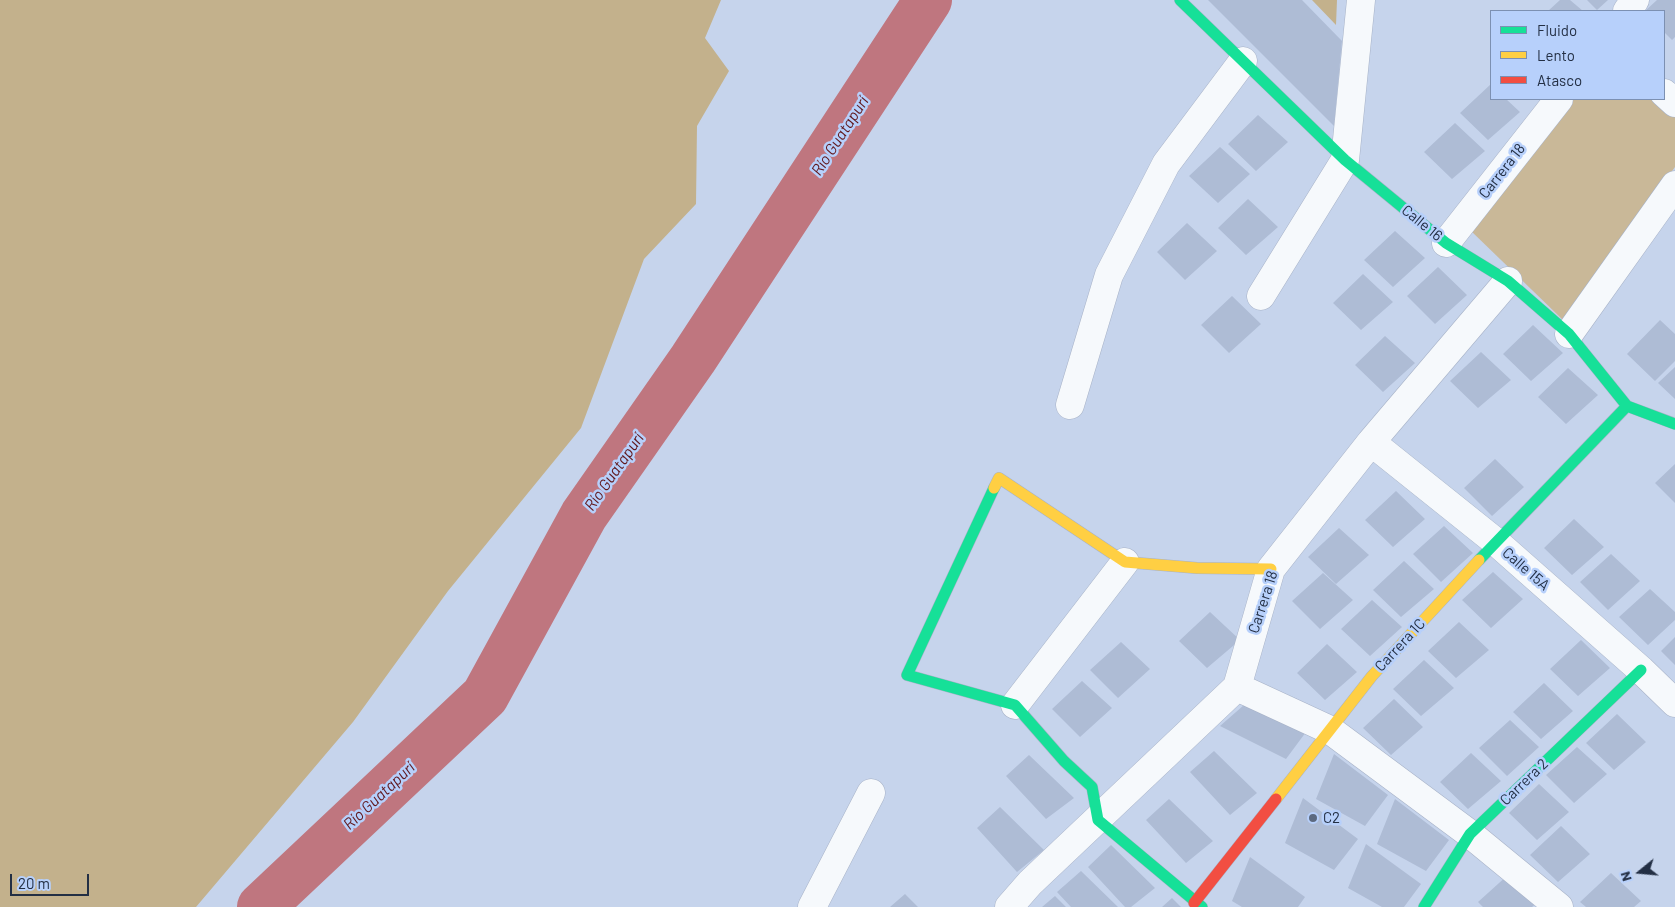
<!DOCTYPE html>
<html>
<head>
<meta charset="utf-8">
<style>
  body { margin:0 }
  #map { position:relative; width:1675px; height:907px; overflow:hidden; background:#c6d4ec; font-family:Barlow,sans-serif }
  canvas { display:block }
  .legend { position:absolute; left:1490px; top:10px; width:175px; height:90px; box-sizing:border-box; background:#b7d0fb; border:1px solid #7c90b2; margin:0; padding:6px 9px; list-style:none; font-size:15px; color:#232f44 }
  .legend li { display:flex; align-items:center; gap:10px; height:25px }
  .legend b { width:25px; border:1px solid #7c90b2 }
  .north { position:absolute; left:1615px; top:847px; width:50px; height:50px; -webkit-text-stroke:4px #b7d0fb; paint-order:stroke; rotate:253deg; font-size:14px; font-weight:700; line-height:20px; text-align:center; color:#232f44 }
  .north::after { content:''; display:block; margin:auto; width:18px; height:22px; background:#232f44; clip-path:polygon(50% 0,100% 100%,50% 72%,0 100%) }
  .scale { position:absolute; left:10px; top:874px; width:79px; height:22px; box-sizing:border-box; border:2px solid #232f44; border-top:0; padding-left:6px; font-size:15px; line-height:18px; white-space:nowrap; color:#232f44; -webkit-text-stroke:4px #b7d0fb; paint-order:stroke }
</style>
</head>
<body>
<div id="map">
<canvas width="1675" height="907"></canvas>
<ul class="legend">
<li><b style="height:6px;background:#16e098"></b>Fluido</li>
<li><b style="height:6px;background:#ffcf43"></b>Lento</li>
<li><b style="height:6px;background:#f24e42"></b>Atasco</li>
</ul>
<div class="north">N</div>
<div class="scale">20 m</div>
</div>
<script>
const c = document.querySelector('canvas').getContext('2d');
c.lineJoin = 'round';
function paint(path, color) { c.fillStyle = color; c.fill(path, 'evenodd'); }
const shape = rows => new Path2D(rows.map(r => 'M' + r).join(''));
function strokePath(path, color, width, dash) { c.strokeStyle = color; c.lineWidth = width; c.lineCap = dash ? 'butt' : 'round'; c.setLineDash(dash || []); c.stroke(path); }
function write(font, color, halo, rows, align = 'center') {
  c.font = font + ' Barlow,sans-serif'; c.lineWidth = 5; c.setLineDash([]); c.textBaseline = 'middle'; c.strokeStyle = halo; c.fillStyle = color; for (const [text, x, y, turn = 0] of rows) {
    c.save(); c.translate(x, y); c.rotate((+turn || 0) * Math.PI / 180); c.textAlign = isNaN(turn) ? turn : align; if (halo) c.strokeText(text, 0, 0); c.fillText(text, 0, 0); c.restore();
  }
}
const green = shape([
  [1570,99,1658,99,1675,113,1675,167,1563,320,1470,230]
]);
const forest = shape([
  [0,0,721,0,705,38,729,71,697,126,696,204,644,259,581,428,448,591,353,722,196,907,0,907],
  [1312,0,1337,0,1336,25]
]);
const river = shape([
  [261,907,485,696,584,515,693,359,928,0]
]);
const building = shape([
  [1208,0,1302,0,1342,41,1334,126],
  [1560,0,1570,0,1583,11,1548,11],
  [1587,0,1608,0,1597,10],
  [1657,0,1675,0,1675,37,1672,40,1664,32,1664,11,1645,11],
  [1491,84,1491,99,1506,99,1520,112,1488,140,1460,113],
  [1258,115,1288,142,1256,171,1228,144],
  [1455,123,1485,151,1452,179,1424,152],
  [1220,147,1250,174,1218,203,1189,176],
  [1248,199,1278,227,1246,255,1218,228],
  [1187,223,1217,251,1185,280,1157,252],
  [1395,231,1425,258,1393,287,1364,260],
  [1438,267,1467,295,1435,324,1407,296],
  [1363,274,1393,302,1361,330,1333,303],
  [1232,296,1261,324,1229,353,1201,325],
  [1660,320,1675,334,1675,361,1655,381,1627,354],
  [1533,325,1563,353,1531,381,1503,354],
  [1385,336,1415,363,1383,392,1355,365],
  [1481,352,1511,380,1478,408,1450,381],
  [1675,367,1675,399,1658,383],
  [1568,368,1598,395,1566,424,1538,397],
  [1495,459,1524,487,1492,516,1464,488],
  [1675,464,1675,503,1655,483],
  [1396,491,1425,519,1393,547,1365,520],
  [1574,519,1604,547,1572,575,1544,548],
  [1444,526,1473,553,1441,582,1413,554],
  [1339,528,1369,555,1336,584,1308,557],
  [1611,554,1640,581,1608,610,1580,582],
  [1404,561,1434,589,1401,617,1373,590],
  [1493,572,1523,599,1491,628,1462,600],
  [1323,573,1353,600,1320,629,1292,601],
  [1650,589,1675,612,1675,620,1648,645,1619,617],
  [1372,600,1402,627,1370,656,1341,629],
  [1210,612,1240,640,1207,668,1179,641],
  [1459,622,1489,650,1456,678,1428,651],
  [1675,637,1675,665,1661,651],
  [1581,640,1610,668,1578,696,1550,669],
  [1121,642,1150,669,1118,698,1090,670],
  [1327,644,1357,672,1325,700,1297,673],
  [1424,660,1454,688,1421,716,1393,689],
  [1082,681,1112,708,1080,737,1052,709],
  [1544,683,1573,711,1541,739,1513,712],
  [1394,699,1423,727,1391,755,1363,728],
  [1244,705,1306,732,1286,759,1220,726],
  [1617,714,1646,742,1614,770,1586,743],
  [1510,720,1539,747,1507,776,1479,748],
  [1577,747,1607,774,1574,803,1546,775],
  [1214,751,1257,793,1230,815,1190,772],
  [1471,753,1501,781,1468,809,1440,782],
  [1334,754,1388,795,1365,826,1316,799],
  [1029,755,1074,798,1046,819,1006,776],
  [1539,784,1569,812,1537,840,1509,813],
  [1303,798,1358,839,1334,870,1285,843],
  [1169,799,1213,841,1186,863,1146,820],
  [1395,799,1449,840,1426,871,1377,844],
  [1000,807,1044,850,1017,872,977,828],
  [1561,826,1590,854,1558,882,1530,855],
  [1366,844,1421,884,1404,907,1382,907,1348,888],
  [1111,845,1155,888,1131,907,1125,907,1088,867],
  [1250,857,1305,897,1298,907,1242,907,1232,901],
  [1081,871,1118,907,1071,907,1057,892],
  [1611,873,1641,901,1634,907,1586,907,1580,902],
  [1509,874,1539,901,1532,907,1483,907,1478,902],
  [905,894,918,907,890,907],
  [1055,896,1066,907,1042,907],
  [1172,898,1181,907,1162,907]
]);
const street = shape([
  [1627,11,1635,0],
  [1664,93,1675,103],
  [1446,243,1559,99],
  [1261,296,1345,160,1361,0],
  [1569,334,1675,185],
  [1070,405,1109,275,1166,164,1243,61],
  [1371,442,1496,542,1641,670,1675,703],
  [1237,687,1330,730,1470,834,1559,907],
  [1015,705,1125,562],
  [812,907,871,793],
  [1009,907,1030,883,1237,687,1271,569,1371,442,1508,281]
]);
const fast = shape([
  [1180,0,1345,160,1446,243,1508,281,1569,334,1627,406,1675,424],
  [994,488,907,675,1015,705,1064,761,1092,787,1098,820,1202,907],
  [1479,560,1627,406],
  [1424,907,1470,834,1641,670]
]);
const slow = shape([
  [994,488,999,478,1125,562,1197,568,1271,569],
  [1276,799,1372,676,1479,560]
]);
const jam = shape([
  [1194,903,1276,799]
]);
const markers = [
  [1313,818,5,"#5c697f"]
];
const streetNames = [
  ["Carrera 18",1502,171,-52],
  ["Calle 16",1422,223,39],
  ["Calle 15A",1526,569,41],
  ["Carrera 18",1263,602,-72],
  ["Carrera 1C",1400,645,-47],
  ["Carrera 2",1524,782,-44]
];
const poiNames = [
  ["C2",1323,818]
];
const waterNames = [
  ["Río Guatapurí",840,136,-57],
  ["Río Guatapurí",614,472,-55],
  ["Río Guatapurí",379,796,-43]
];
paint(green, '#c9b898');
paint(forest, '#c3b18c');
strokePath(river, '#bf767f', 48);
paint(building, '#aebcd5');
strokePath(street, '#a7b2c7', 29);
strokePath(fast, '#a7b2c7', 12);
strokePath(slow, '#a7b2c7', 12);
strokePath(jam, '#a7b2c7', 12);
strokePath(street, '#f6f9fc', 28);
strokePath(fast, '#16e098', 11);
strokePath(slow, '#ffcf43', 11);
strokePath(jam, '#f24e42', 11);
for (const [x, y, r, color] of markers) { const dot = new Path2D(); dot.arc(x, y, r, 0, 2 * Math.PI); c.fillStyle = color; c.fill(dot); strokePath(dot, '#b7d0fb', 2); }
write('15px', '#232f44', '#b7d0fb', streetNames);
write('15px', '#232f44', '#b7d0fb', poiNames, 'left');
write('italic 16px', '#61181d', '#b7d0fb', waterNames);
</script>
</body>
</html>
